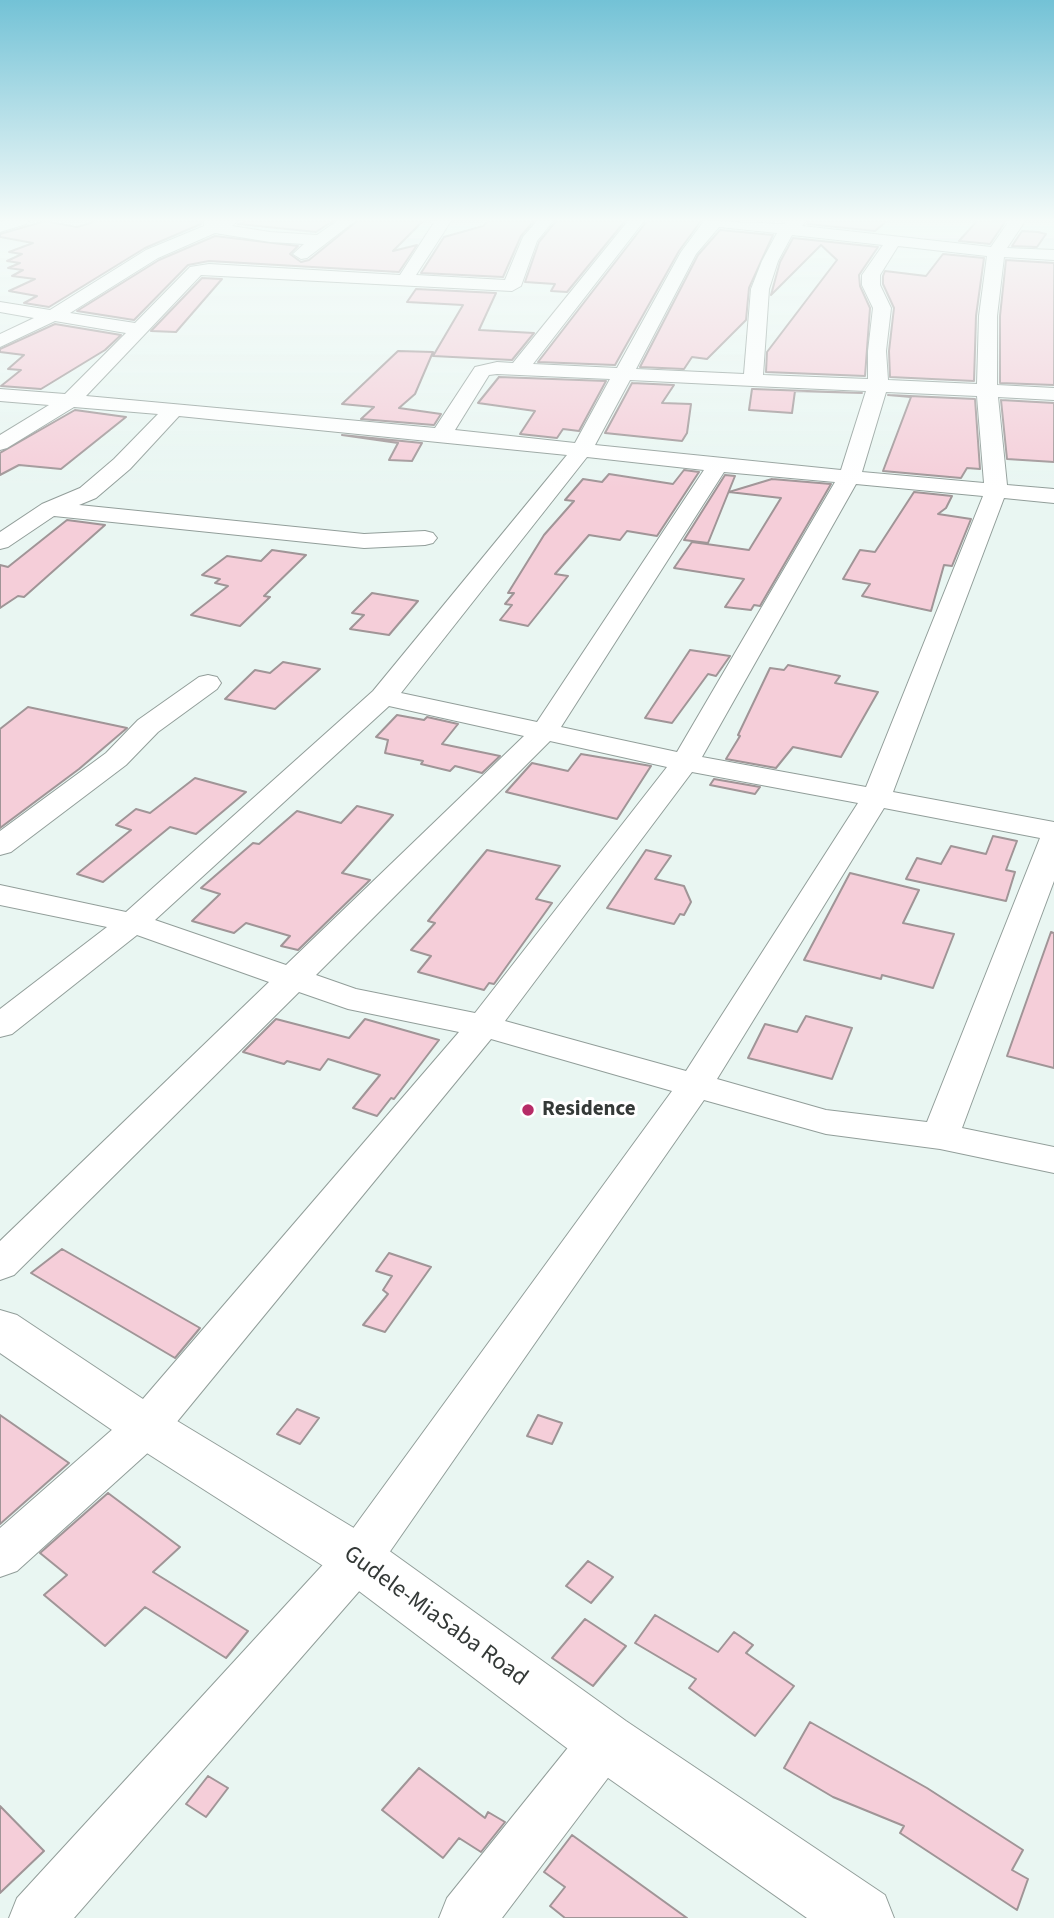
<!DOCTYPE html>
<html>
<head>
<meta charset="utf-8">
<style>
  body { margin:0 }
  canvas { display:block; background:#e9f6f2 }
</style>
</head>
<body>
<canvas width="1054" height="1918"></canvas>
<script>
const c = document.querySelector('canvas').getContext('2d');
c.lineJoin = 'round';
function paint(path, color) { c.fillStyle = color; c.fill(path, 'evenodd'); }
const shape = rows => new Path2D(rows.map(r => 'M' + r).join(''));
function strokePath(path, color, width, dash) { c.strokeStyle = color; c.lineWidth = width; c.lineCap = dash ? 'butt' : 'round'; c.setLineDash(dash || []); c.stroke(path); }
function write(font, color, halo, rows, align = 'center') {
  c.font = font + ' "Source Sans 3",sans-serif'; c.lineWidth = 6; c.setLineDash([]); c.textBaseline = 'middle'; c.strokeStyle = halo; c.fillStyle = color; for (const [text, x, y, turn = 0] of rows) {
    c.save(); c.translate(x, y); c.rotate((+turn || 0) * Math.PI / 180); c.textAlign = isNaN(turn) ? turn : align; if (halo) c.strokeText(text, 0, 0); c.fillText(text, 0, 0); c.restore();
  }
}
const building = shape([
  [45,221,77,227,96,221,202,221,201,224,145,248,49,307,24,303,37,296,9,291,35,279,12,276,23,270,8,268,20,263,7,261,22,254,9,252,33,243,0,237,0,234,45,221],
  [246,221,333,221,316,232,238,224,246,221],
  [357,221,423,221,393,251,417,245,399,272,209,261,188,265,134,320,77,311,159,260,215,236,298,246,290,254,301,262,309,260,357,221],
  [488,221,534,221,521,236,503,277,421,273,444,237,483,226,488,221],
  [556,221,625,221,567,292,551,291,555,284,525,282,539,242,556,221],
  [647,221,701,221,679,251,615,365,538,362,647,221],
  [809,221,808,221,887,221,875,231,807,224,809,221],
  [977,221,989,221,1005,222,990,244,959,241,977,221],
  [720,230,773,235,749,288,746,320,707,359,692,357,684,369,640,367,698,255,720,230],
  [1022,231,1038,232,1046,234,1037,247,1012,246,1022,231],
  [793,238,878,247,859,275,860,286,870,308,865,376,766,372,767,352,837,260,821,245,771,295,780,262,793,238],
  [943,254,984,258,976,316,974,381,890,377,889,351,894,308,883,284,883,276,885,271,926,276,943,254],
  [1006,260,1054,263,1054,385,1000,383,1000,316,1006,260],
  [202,278,222,279,176,332,151,331,202,278],
  [416,289,496,293,479,330,534,333,512,360,433,356,463,305,407,302,416,289],
  [55,324,121,335,105,350,41,389,1,386,21,370,8,369,24,355,0,352,0,349,55,324],
  [398,351,433,352,415,394,399,408,441,414,434,425,361,419,374,407,342,404,398,351],
  [499,377,606,381,579,431,563,429,557,438,520,434,535,411,478,403,499,377],
  [632,383,674,385,662,403,691,404,687,433,682,441,605,433,632,383],
  [752,389,753,389,862,393,795,391,792,413,749,410,752,389],
  [888,395,975,399,980,469,967,468,961,478,883,471,911,397,888,395],
  [1001,400,1054,403,1054,462,1007,459,1001,400],
  [75,410,126,417,61,469,19,465,0,475,0,453,75,410],
  [342,435,422,443,412,461,389,460,398,443,342,435],
  [684,470,699,472,657,536,627,531,620,540,589,535,555,574,568,576,528,626,500,620,512,605,505,604,514,593,508,593,544,535,574,501,565,500,583,479,602,482,609,474,673,484,684,470],
  [725,475,735,476,708,543,684,540,725,475],
  [772,479,831,484,760,606,754,605,751,610,725,607,744,579,674,568,692,542,749,550,781,498,729,492,772,479],
  [914,492,952,496,946,508,938,514,971,519,952,566,944,565,931,611,862,596,870,584,843,579,860,550,875,552,914,492],
  [67,520,105,525,24,597,18,596,0,608,0,565,8,567,67,520],
  [272,550,306,555,264,596,270,597,240,626,191,615,228,586,215,583,220,579,202,575,227,556,261,561,272,550],
  [372,593,418,601,389,635,350,629,364,615,352,613,372,593],
  [690,650,730,656,716,676,708,674,672,723,645,718,690,650],
  [283,662,320,669,275,709,225,699,255,670,270,673,283,662],
  [788,665,840,676,835,683,878,692,841,757,793,747,776,768,726,759,740,736,738,735,770,668,784,670,788,665],
  [28,707,127,728,79,769,0,828,0,729,28,707],
  [397,715,424,720,427,717,458,724,442,744,500,756,482,773,455,766,450,771,421,764,423,761,385,753,388,740,376,737,397,715],
  [581,754,651,766,617,819,506,792,532,763,568,771,581,754],
  [195,778,246,792,196,834,170,827,103,882,77,874,131,830,116,825,136,809,150,813,195,778],
  [714,779,760,787,755,794,710,785,714,779],
  [357,806,393,815,342,873,370,880,298,950,281,946,290,936,246,923,234,933,192,921,220,894,201,888,253,843,259,844,297,811,341,823,357,806],
  [993,836,1017,841,1006,870,1015,872,1006,901,906,879,917,858,941,864,951,846,986,854,993,836],
  [487,850,560,866,536,899,552,903,494,984,489,983,484,990,418,972,431,956,411,950,435,923,428,921,487,850],
  [646,850,671,856,655,879,684,886,691,902,684,915,680,914,674,924,607,908,646,850],
  [850,873,919,890,903,923,954,934,933,988,882,975,881,979,804,960,850,873],
  [1051,932,1054,933,1054,1068,1007,1056,1051,932],
  [806,1016,852,1028,832,1079,748,1058,765,1024,797,1032,806,1016],
  [276,1019,349,1038,365,1019,439,1040,394,1099,391,1098,377,1116,353,1108,380,1075,328,1059,320,1070,287,1061,284,1064,243,1052,276,1019],
  [62,1249,200,1328,175,1358,31,1273,62,1249],
  [389,1253,431,1267,385,1332,363,1325,388,1294,383,1290,392,1276,376,1271,389,1253],
  [297,1409,319,1418,300,1444,277,1434,297,1409],
  [0,1415,69,1463,0,1524,0,1415],
  [538,1415,562,1423,552,1444,527,1436,538,1415],
  [108,1493,180,1547,153,1572,248,1631,226,1658,145,1607,105,1646,44,1595,67,1575,40,1553,108,1493],
  [588,1561,613,1577,591,1603,566,1586,588,1561],
  [655,1615,718,1652,734,1632,753,1645,746,1653,794,1686,755,1736,689,1688,696,1679,635,1643,655,1615],
  [585,1619,626,1646,593,1686,552,1658,585,1619],
  [810,1722,927,1788,1023,1850,1012,1870,1028,1879,1017,1910,900,1833,904,1826,833,1797,784,1768,810,1722],
  [419,1768,485,1818,488,1812,505,1822,481,1852,459,1838,443,1858,382,1810,419,1768],
  [208,1776,228,1788,206,1817,186,1804,208,1776],
  [0,1806,44,1851,0,1893,0,1806],
  [572,1835,687,1918,565,1918,550,1906,565,1887,544,1872,572,1835]
]);
const minor = shape([
  [4,221,28,221,26,224,0,232,0,222,4,221],
  [204,221,237,221,232,226,270,232,317,235,337,221,355,221,307,258,301,259,293,254,304,244,270,242,215,233,158,258,70,313,135,323,190,267,209,264,400,275,435,221,451,221,416,275,505,280,523,237,537,221,553,221,537,241,521,286,512,291,201,275,86,396,435,428,475,367,497,362,513,363,628,221,644,221,533,364,617,368,681,252,704,221,784,224,788,221,806,221,802,226,991,247,1009,221,1025,221,1007,248,1054,250,1054,260,1004,257,997,316,997,385,1054,388,1054,400,998,397,1007,485,1054,489,1054,503,1004,498,893,792,1054,822,1054,881,962,1128,1054,1147,1054,1173,940,1149,826,1134,704,1100,375,1573,74,1918,9,1918,17,1898,341,1545,672,1091,491,1039,162,1440,17,1571,0,1577,0,1528,130,1414,459,1032,348,1009,299,992,14,1275,0,1280,0,1241,269,982,137,935,12,1034,0,1037,0,1009,107,927,0,905,0,885,126,912,373,691,567,455,179,416,130,469,96,498,79,505,364,534,425,531,433,533,437,538,433,543,425,545,364,548,54,516,8,547,0,549,0,532,42,504,80,488,114,459,158,414,74,407,7,448,0,450,0,435,49,405,0,401,0,389,65,394,126,333,55,321,0,347,0,334,34,318,0,312,0,302,50,310,146,250,204,226,204,221],
  [719,227,777,233,762,261,751,289,744,374,636,369,696,254,719,227],
  [792,235,883,245,862,275,862,285,873,308,868,351,868,379,763,375,769,289,778,261,792,235],
  [898,246,987,256,979,316,977,384,888,380,886,351,891,308,880,285,880,275,898,246],
  [497,374,610,379,575,443,455,430,489,375,497,374],
  [630,380,753,386,866,391,841,470,595,445,630,380],
  [886,392,977,396,984,483,862,472,886,392],
  [587,457,704,470,537,722,401,693,587,457],
  [724,472,835,482,677,752,561,727,724,472],
  [856,484,983,496,866,787,702,757,856,484],
  [389,706,524,736,286,965,155,920,389,706],
  [550,741,667,767,475,1013,356,989,316,975,550,741],
  [692,772,858,803,686,1071,505,1021,692,772],
  [884,808,1040,838,927,1122,826,1110,717,1079,884,808],
  [208,675,217,677,221,683,217,689,158,732,126,765,11,852,0,855,0,831,106,753,138,720,199,677,208,675],
  [605,1717,623,1724,631,1741,623,1758,502,1918,439,1918,447,1898,587,1724,605,1717]
]);
const tertiary = shape([
  [0,1310,17,1315,164,1413,377,1542,626,1721,885,1895,894,1918,807,1918,584,1761,339,1576,128,1441,0,1353,0,1310]
]);
const markers = [
  [528,1110,7,"#b62c67"]
];
const poiNames = [
  ["Residence",542,1110]
];
const nearStreetnames = [
  ["Gudele-MiaSaba Road",435,1617,36]
];
paint(building, '#f5ced9');
strokePath(building, '#a09597', 2);
strokePath(minor, '#929e9a', 2);
strokePath(tertiary, '#929e9a', 2);
paint(minor, '#fff');
paint(tertiary, '#fff');
const sky = c.createLinearGradient(0, 0, 0, 489);
sky.addColorStop(0, '#73c2d6');
sky.addColorStop(0.45, '#f5fbf9');
sky.addColorStop(1, '#f5fbf900');
c.fillStyle = sky;
c.fillRect(0, 0, 1054, 489);
for (const [x, y, r, color] of markers) { const dot = new Path2D(); dot.arc(x, y, r, 0, 2 * Math.PI); c.fillStyle = color; c.fill(dot); strokePath(dot, '#fff', 2.5); }
write('bold 21px', '#343937', '#fff', poiNames, 'left');
write('24px', '#343937', '#fff', nearStreetnames);
</script>
</body>
</html>
